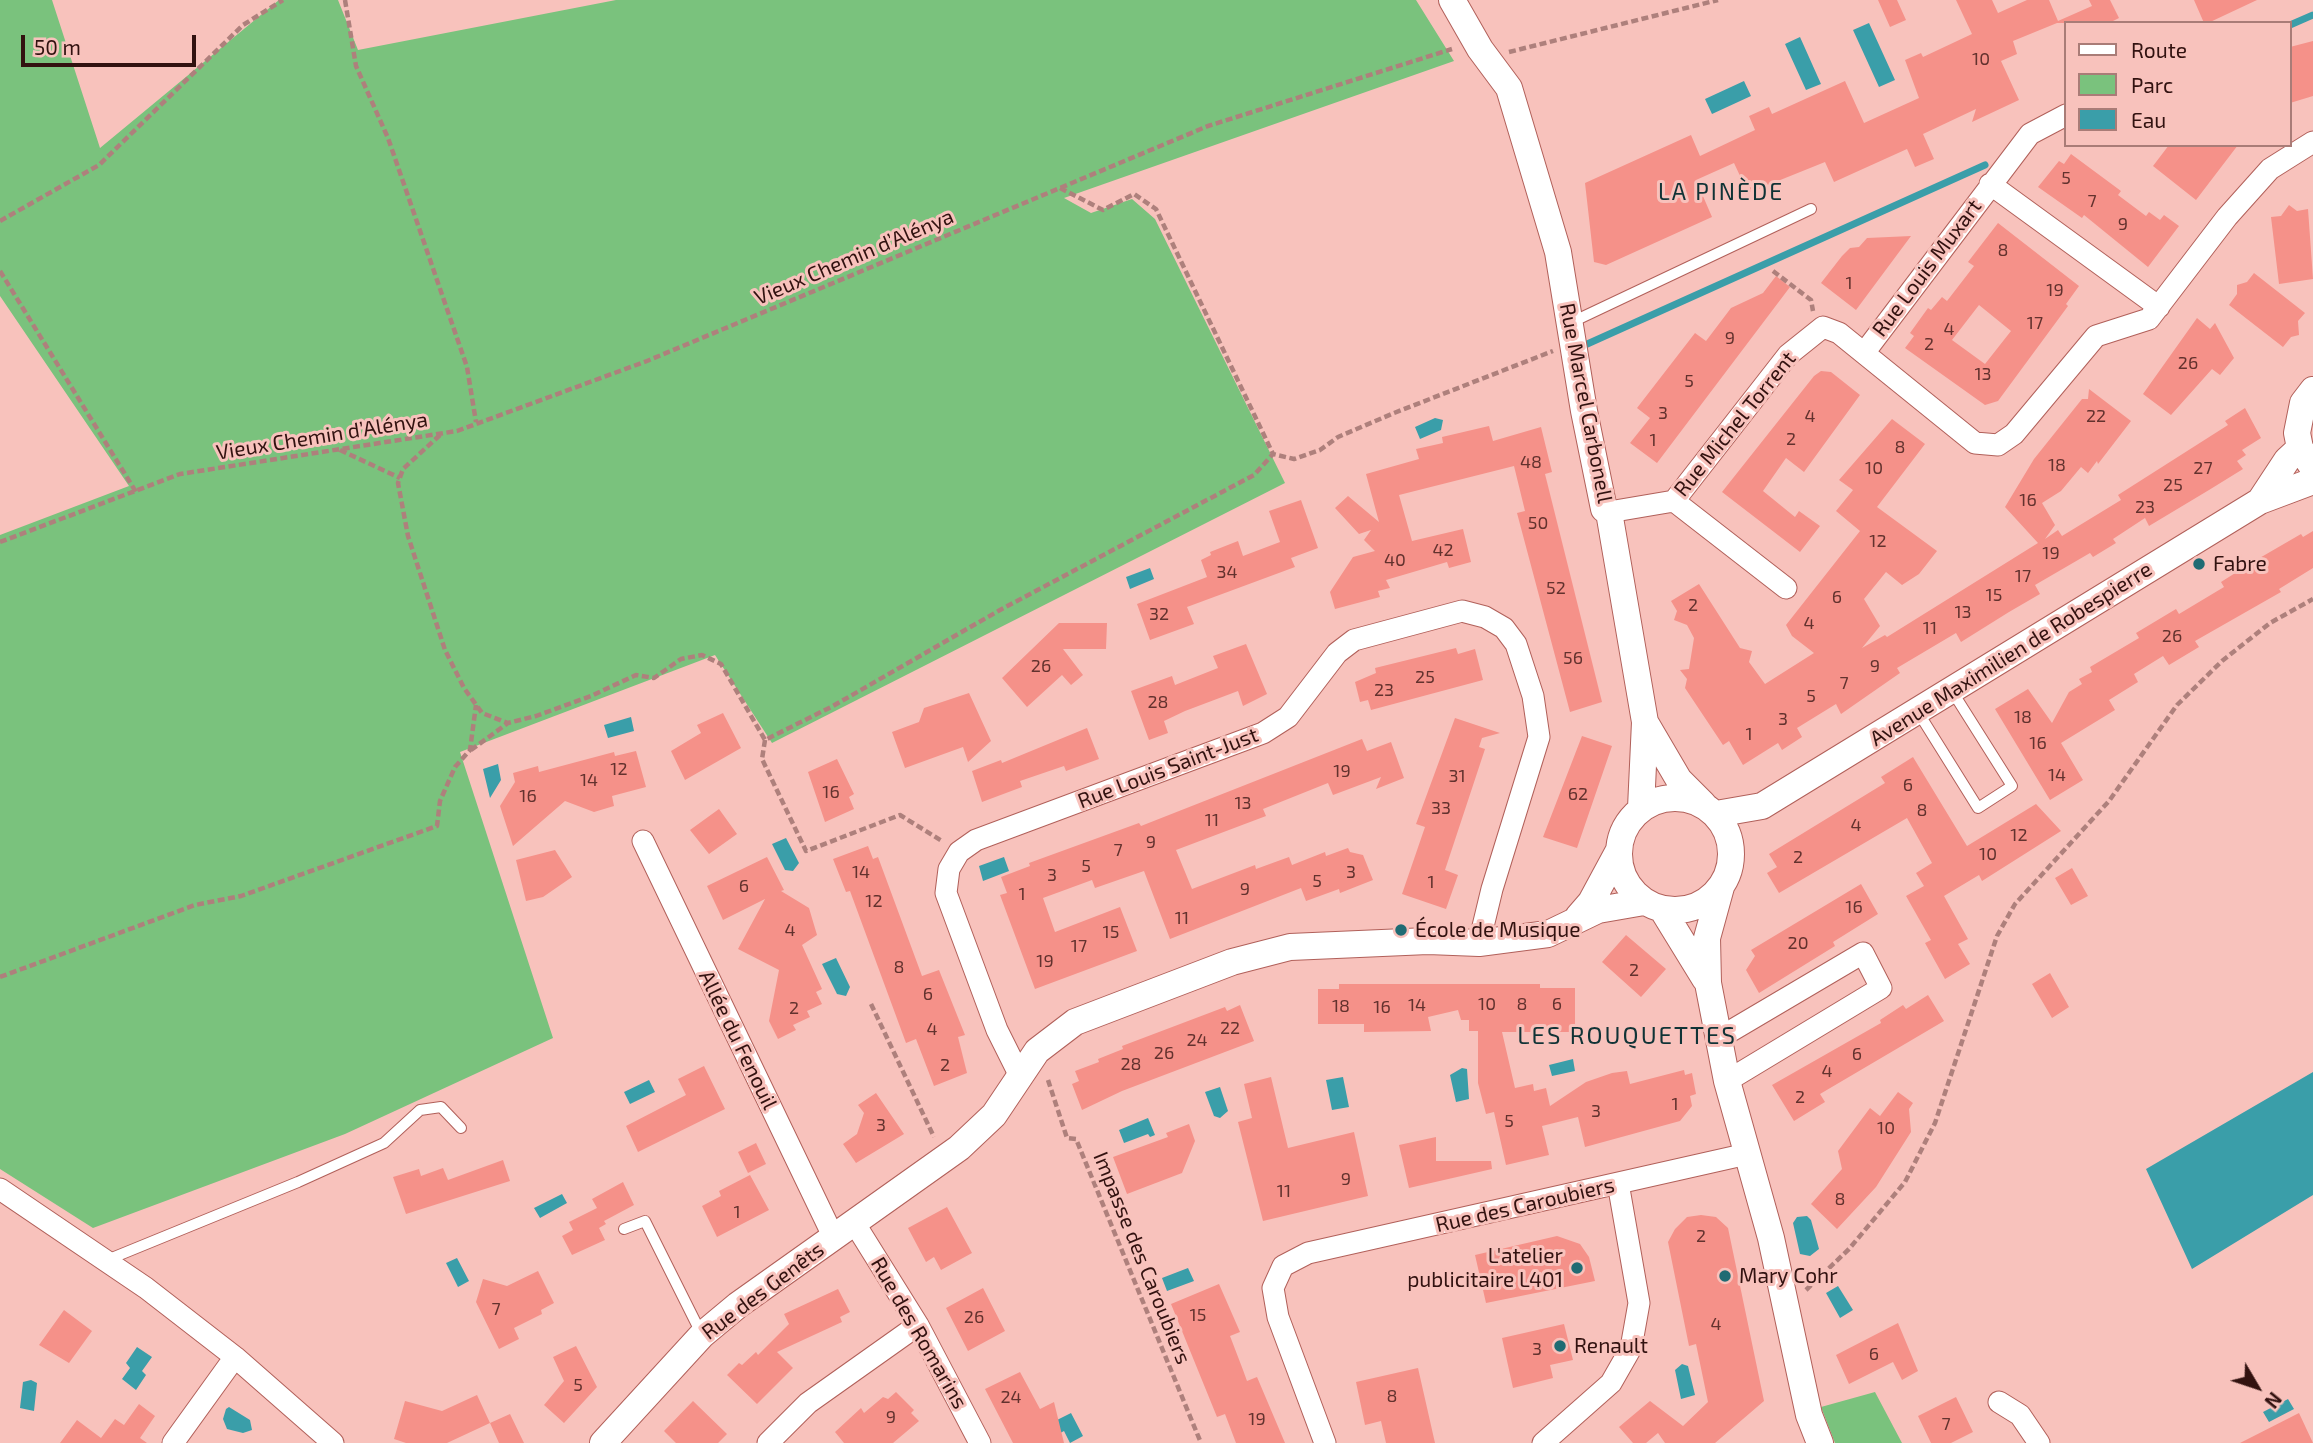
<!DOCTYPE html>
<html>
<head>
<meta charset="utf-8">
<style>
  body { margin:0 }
  #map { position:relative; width:2313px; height:1443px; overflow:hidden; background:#f8c2bc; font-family:"Exo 2",sans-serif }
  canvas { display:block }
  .legend { position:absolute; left:2064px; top:21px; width:228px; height:126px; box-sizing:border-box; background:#f8c2bc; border:2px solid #a97c77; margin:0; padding:9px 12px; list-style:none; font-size:21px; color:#321210 }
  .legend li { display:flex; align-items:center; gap:14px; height:35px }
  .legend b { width:35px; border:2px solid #a97c77 }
  .north { position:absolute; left:2222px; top:1352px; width:70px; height:70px; -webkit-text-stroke:5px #f8c2bc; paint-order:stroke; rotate:129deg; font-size:19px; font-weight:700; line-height:28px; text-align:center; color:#321210 }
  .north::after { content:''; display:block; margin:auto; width:24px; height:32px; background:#321210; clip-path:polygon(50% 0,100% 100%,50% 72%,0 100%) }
  .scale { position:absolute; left:21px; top:35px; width:175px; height:32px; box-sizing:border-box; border:4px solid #321210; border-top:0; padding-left:9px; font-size:21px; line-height:24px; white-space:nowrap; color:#321210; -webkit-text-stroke:5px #f8c2bc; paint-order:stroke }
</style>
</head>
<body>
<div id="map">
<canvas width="2313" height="1443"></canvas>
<ul class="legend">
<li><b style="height:9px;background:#fff"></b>Route</li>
<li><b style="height:19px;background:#7ac27d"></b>Parc</li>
<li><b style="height:19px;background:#3a9ea9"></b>Eau</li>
</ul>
<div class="north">N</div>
<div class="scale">50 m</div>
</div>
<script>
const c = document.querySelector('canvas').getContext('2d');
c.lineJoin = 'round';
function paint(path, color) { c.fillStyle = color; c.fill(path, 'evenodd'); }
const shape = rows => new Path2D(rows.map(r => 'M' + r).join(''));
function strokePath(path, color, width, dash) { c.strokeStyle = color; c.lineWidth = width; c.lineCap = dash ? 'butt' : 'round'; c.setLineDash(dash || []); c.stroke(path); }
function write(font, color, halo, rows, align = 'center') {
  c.font = font + ' "Exo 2",sans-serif'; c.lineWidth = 6; c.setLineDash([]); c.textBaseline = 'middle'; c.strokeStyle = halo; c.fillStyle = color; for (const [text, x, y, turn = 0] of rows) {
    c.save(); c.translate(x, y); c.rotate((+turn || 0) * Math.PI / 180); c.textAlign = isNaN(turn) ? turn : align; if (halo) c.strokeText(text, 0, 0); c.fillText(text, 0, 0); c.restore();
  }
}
const green = shape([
  [0,0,52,0,100,148,279,0,338,0,358,50,616,0,1416,0,1454,61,1064,198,1091,213,1132,199,1155,219,1285,483,772,743,715,655,460,752,553,1038,345,1134,93,1228,0,1169,0,535,129,486,0,296],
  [1875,1392,1902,1443,1835,1443,1821,1407]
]);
const water = shape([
  [1869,23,1895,80,1879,87,1853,30],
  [1800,37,1821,84,1806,90,1785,44],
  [1744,81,1751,96,1712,114,1705,99],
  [1435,418,1443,420,1441,430,1420,439,1415,427],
  [1150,568,1154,579,1130,589,1126,577],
  [631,717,634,731,608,738,604,725],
  [498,764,501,780,490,798,483,769],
  [786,838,799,863,793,871,785,870,772,844],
  [1004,857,1009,871,983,881,979,866],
  [836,958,850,987,846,996,837,994,822,964],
  [1573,1059,1575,1071,1552,1076,1549,1065],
  [1462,1068,1467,1069,1469,1099,1456,1102,1450,1075],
  [2313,1072,2313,1195,2192,1269,2146,1169],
  [1343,1077,1349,1107,1332,1110,1326,1080],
  [649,1080,655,1092,630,1104,624,1092],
  [1220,1087,1228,1111,1220,1118,1214,1116,1205,1092],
  [1148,1118,1155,1135,1150,1137,1148,1134,1124,1143,1119,1130],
  [562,1194,567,1203,540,1218,534,1208],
  [1807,1216,1811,1220,1819,1249,1810,1256,1800,1254,1793,1223,1797,1217],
  [457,1258,469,1281,458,1287,446,1263],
  [1188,1268,1194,1281,1167,1291,1162,1278],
  [1838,1286,1853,1310,1840,1318,1826,1293],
  [137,1347,152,1357,142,1371,146,1375,136,1390,122,1379,130,1368,126,1363],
  [1682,1364,1688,1366,1695,1395,1681,1399,1675,1370],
  [31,1380,37,1383,34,1411,20,1408,23,1382],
  [2288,1399,2294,1409,2269,1422,2263,1412],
  [229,1407,250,1420,252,1430,243,1433,227,1429,223,1419,226,1409],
  [1071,1413,1083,1436,1070,1443,1064,1431,1051,1438,1045,1426]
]);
const stream = shape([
  [2290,25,2313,15],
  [1585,345,1985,165]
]);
const building = shape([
  [1878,0,1897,0,1906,20,1890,27],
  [1956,0,1992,0,1998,13,2027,0,2049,0,2058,21,2092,6,2089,0,2110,0,2119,18,2109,23,2057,23,2013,41,2017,54,2001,61,2019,100,1972,122,1976,109,1923,134,1934,159,1915,167,1907,149,1834,182,1825,162,1748,193,1734,163,1696,180,1712,217,1606,265,1594,262,1585,183,1691,135,1700,156,1755,130,1749,116,1769,107,1772,114,1845,81,1864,123,1919,98,1905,60,1921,53,1923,57,1972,34],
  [2194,0,2257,0,2208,23,2204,23],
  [2313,41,2313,96,2290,103,2290,47],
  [2169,145,2238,145,2196,200,2153,166],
  [2071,154,2121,191,2118,195,2146,216,2149,212,2160,220,2164,215,2179,226,2148,267,2084,215,2082,218,2038,187,2059,161,2064,164],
  [2289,205,2297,211,2308,209,2313,279,2279,284,2271,217,2281,216],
  [1998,223,2079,286,2066,304,2068,306,1998,401,1985,405,1905,348,1914,336,1910,333,1928,308,1931,310,1942,297,1947,301,1974,266,1968,262],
  [1979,305,2011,331,1985,364,1952,340],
  [1911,236,1856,310,1821,283,1842,256,1850,248,1859,247,1867,238],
  [2254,273,2305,313,2298,321,2299,335,2291,337,2283,347,2229,305,2237,294,2237,285,2247,282],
  [1776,276,1790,287,1657,463,1630,443,1650,418,1637,408,1695,333,1706,341,1731,308,1763,293],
  [2197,318,2210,329,2215,323,2234,358,2220,375,2212,369,2171,415,2143,394],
  [1821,371,1831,372,1860,395,1804,472,1786,458,1763,491,1795,517,1799,511,1820,526,1800,552,1722,492,1814,376],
  [2089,389,2131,421,2098,464,2097,461,2088,473,2081,467,2061,491,2042,503,2055,525,2045,539,2058,530,2062,536,2121,500,2118,495,2228,425,2225,421,2245,408,2261,438,2242,450,2246,455,2237,461,2243,469,2209,490,2149,526,2145,518,2113,539,2116,543,2093,557,2090,553,2035,585,2040,594,2009,612,1961,642,1956,633,1897,668,1900,673,1841,714,1836,704,1797,728,1802,737,1782,750,1778,743,1743,765,1729,741,1723,745,1685,688,1687,679,1680,670,1689,669,1694,638,1687,625,1674,620,1677,611,1671,601,1699,584,1740,648,1752,651,1749,662,1765,684,1814,653,1792,636,1786,625,1860,531,1836,511,1853,490,1839,480,1892,419,1925,444,1877,507,1937,551,1919,574,1902,585,1886,572,1864,599,1880,626,1862,648,1885,635,1887,637,2038,543,2005,507,2034,459,2082,399,2088,399],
  [1489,426,1493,441,1541,427,1552,472,1545,474,1602,702,1570,712,1517,513,1525,511,1514,466,1399,495,1412,541,1463,529,1471,562,1449,568,1447,562,1386,580,1390,588,1378,591,1380,597,1335,609,1330,592,1353,557,1375,551,1364,540,1371,530,1359,534,1335,508,1348,496,1379,522,1366,474,1419,459,1416,449,1443,443,1442,437],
  [1301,500,1318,548,1291,558,1295,567,1187,607,1194,624,1150,640,1137,604,1207,577,1201,560,1211,555,1210,552,1238,541,1243,556,1280,542,1269,511],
  [2313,531,2313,568,2279,589,2281,592,2195,641,2199,647,2169,665,2163,656,2134,674,2138,682,2109,700,2115,710,2061,743,2083,780,2050,800,1995,709,2028,689,2052,723,2069,692,2082,684,2079,679,2092,672,2090,667,2139,638,2136,633,2176,609,2179,614,2224,587,2221,582,2251,563,2301,534,2303,537],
  [1059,623,1107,623,1106,649,1063,649,1083,675,1071,685,1062,675,1027,707,1002,678],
  [1246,644,1267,694,1243,706,1238,691,1185,711,1164,721,1168,733,1149,740,1131,691,1172,676,1175,685,1218,668,1213,656],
  [1456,648,1458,654,1475,649,1483,680,1371,710,1368,700,1360,702,1355,682,1376,673,1375,668],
  [969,693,991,741,968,762,963,747,905,768,892,732,919,722,924,708],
  [723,713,741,748,685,780,671,751,701,733,697,725],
  [1455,718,1500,733,1482,738,1479,747,1485,749,1445,870,1458,875,1446,909,1402,894,1425,827,1416,824],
  [1087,728,1099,759,1066,771,1064,766,1020,781,1022,787,982,802,972,771,1001,760,1002,763],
  [1582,736,1612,746,1577,848,1543,837],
  [1362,739,1367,751,1391,742,1404,778,1376,789,1381,777,1333,795,1328,783,1263,809,1266,816,1176,850,1192,889,1255,865,1256,869,1289,857,1292,865,1325,852,1326,856,1348,848,1350,852,1363,855,1373,880,1340,893,1339,889,1306,901,1301,888,1170,939,1144,871,1095,888,1092,880,1043,898,1055,932,1120,907,1137,951,1035,989,1000,895,1007,893,1001,877,1030,866,1029,863,1139,823,1141,826],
  [636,751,646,787,612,796,614,806,594,812,565,801,513,846,500,806,515,782,513,773,538,766,539,772,614,752,615,756],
  [1913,757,1967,846,2036,804,2061,831,1982,881,1979,875,1944,896,1968,939,1958,944,1970,964,1945,979,1925,943,1931,940,1906,896,1924,886,1916,873,1932,863,1907,818,1779,893,1767,873,1777,867,1769,854,1885,783,1881,777],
  [837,759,854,794,849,797,854,809,825,822,808,772],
  [719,809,737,834,709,854,690,830],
  [868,846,873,859,878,857,922,976,939,970,965,1035,958,1037,967,1073,934,1086,916,1039,906,1043,850,891,846,892,833,859],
  [555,850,572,877,543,897,526,901,516,860],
  [767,857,784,890,781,891,809,908,817,935,802,945,822,989,816,992,822,1004,807,1011,810,1017,793,1025,796,1030,778,1039,769,1021,779,970,738,949,765,899,723,920,707,886],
  [2072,868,2088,896,2071,905,2055,878],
  [1861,884,1878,914,1833,942,1835,946,1759,993,1746,970,1755,956,1751,950],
  [1626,935,1666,969,1641,997,1602,962],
  [2050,973,2069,1007,2052,1018,2032,984],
  [1339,984,1540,984,1540,988,1575,988,1575,1032,1502,1032,1515,1088,1533,1084,1534,1091,1546,1088,1550,1106,1586,1082,1612,1073,1627,1071,1630,1084,1684,1070,1685,1075,1692,1073,1696,1094,1690,1096,1692,1106,1680,1121,1585,1147,1578,1117,1542,1126,1549,1155,1506,1165,1494,1112,1486,1114,1478,1083,1478,1031,1469,1031,1469,1020,1461,1020,1458,1010,1428,1017,1431,1031,1364,1032,1364,1024,1318,1024,1318,989,1339,989],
  [1928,995,1944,1021,1820,1094,1825,1102,1794,1121,1772,1085,1881,1023,1880,1020,1903,1005,1906,1009],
  [1240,1005,1254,1041,1122,1091,1082,1110,1072,1084,1079,1081,1075,1071,1099,1062,1098,1059,1123,1049,1122,1046,1225,1007,1227,1011],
  [704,1066,725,1109,638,1152,626,1126,686,1095,678,1079],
  [1271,1077,1288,1148,1354,1132,1368,1196,1263,1221,1238,1122,1252,1118,1244,1084],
  [1898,1092,1913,1103,1909,1109,1911,1132,1876,1187,1837,1229,1811,1204,1842,1169,1838,1151,1870,1108,1880,1116],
  [876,1093,904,1134,856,1163,843,1144,857,1134,864,1113,858,1105],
  [1189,1124,1195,1141,1182,1173,1127,1194,1113,1157,1168,1137,1166,1133],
  [1436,1137,1436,1161,1491,1161,1492,1169,1409,1188,1399,1145],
  [756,1143,766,1164,748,1173,738,1152],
  [503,1160,510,1181,406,1214,393,1177,419,1169,421,1176,443,1168,448,1180],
  [750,1175,769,1210,717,1237,702,1206,721,1196,719,1191],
  [623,1182,634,1205,604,1221,606,1224,599,1228,605,1240,572,1255,562,1236,573,1230,569,1222,597,1208,592,1199],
  [947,1207,972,1253,941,1270,934,1257,926,1262,908,1228],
  [1701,1215,1716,1217,1728,1228,1764,1401,1715,1443,1665,1443,1658,1433,1646,1443,1633,1443,1619,1427,1650,1401,1683,1426,1708,1402,1696,1344,1689,1346,1668,1242,1675,1229,1687,1217],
  [1557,1236,1580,1244,1589,1257,1595,1281,1486,1303,1475,1255],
  [538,1271,554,1303,541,1310,542,1314,514,1328,519,1339,499,1349,476,1302,483,1279,507,1286],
  [1219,1284,1240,1332,1230,1336,1243,1370,1247,1381,1257,1377,1285,1443,1236,1443,1225,1414,1217,1417,1171,1304],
  [983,1288,1005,1331,968,1351,946,1308],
  [838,1289,850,1312,840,1317,842,1322,777,1352,793,1368,757,1404,727,1375,739,1363,742,1365,756,1352,758,1355,789,1324,784,1314],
  [64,1310,92,1331,69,1363,39,1345],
  [1898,1323,1918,1371,1902,1380,1893,1362,1849,1384,1836,1355],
  [1564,1324,1573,1360,1550,1365,1553,1378,1513,1388,1502,1338],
  [576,1346,597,1387,564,1423,544,1405,564,1381,553,1357],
  [1418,1368,1435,1443,1386,1443,1381,1421,1365,1425,1356,1382],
  [1020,1372,1040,1409,1054,1402,1064,1443,1013,1443,985,1389],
  [896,1392,914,1410,911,1413,919,1421,893,1443,844,1443,835,1432,861,1408,864,1413,883,1397,888,1399],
  [477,1395,490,1423,447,1443,406,1443,394,1439,405,1401,442,1411],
  [1956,1397,1973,1432,1951,1443,1931,1443,1918,1416],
  [693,1401,727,1434,718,1443,676,1443,664,1431],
  [139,1404,155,1416,140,1438,147,1443,60,1443,77,1420,101,1438,115,1419,124,1425],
  [2299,1413,2313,1443,2240,1443],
  [510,1414,524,1443,499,1443,490,1423]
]);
const path = shape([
  [345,0,356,66,388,138,467,367,476,422],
  [1509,52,1718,0],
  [1060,188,1103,210,1134,194,1156,209,1273,454],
  [0,221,99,165,243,25,283,0],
  [0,271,136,492],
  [1773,271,1811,300,1813,311],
  [440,435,403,469,398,483,408,536,445,650,464,688,482,713,508,723,536,716,591,696,636,675,654,678,681,659,702,655,721,664,765,740,833,706,1000,610,1254,475,1273,454,1294,459,1320,450,1338,437,1394,413,1553,351],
  [340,450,400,478],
  [0,542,180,474,457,431,647,361,1208,126,1452,49],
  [765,740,762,759,806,851,900,815,942,841],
  [471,750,508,723],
  [0,977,195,905,241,896,437,826,440,801,455,767,470,750,476,705],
  [871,1004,934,1137],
  [1048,1080,1067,1138,1076,1139,1201,1443],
  [1806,1290,1849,1249,1905,1182,1935,1123,1997,936,2015,904,2109,801,2177,705,2222,661,2270,623,2313,599]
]);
const service = shape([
  [1570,323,1811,209],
  [1918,712,1978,808,2012,786,1952,691],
  [624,1229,645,1221,702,1335],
  [107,1260,298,1182,384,1143,420,1110,441,1107,461,1128]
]);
const minor = shape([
  [1990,184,2159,307],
  [1864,353,2030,134,2066,115],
  [1674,501,1786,588],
  [1609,512,1674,501,1788,355,1823,327,1839,333,1975,443,1998,445,2014,434,2096,336,2149,319,2227,217,2270,169,2313,142],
  [643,841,834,1238],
  [1719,1038,1863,953,1881,988,1727,1081],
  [1021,1078,997,1030,946,893,949,869,959,852,976,840,1263,733,1288,717,1337,653,1354,640,1462,611,1485,617,1504,628,1516,644,1533,696,1539,737,1492,889,1479,943],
  [0,1189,146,1288,235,1357,333,1443],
  [855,1224,918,1325,980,1443],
  [1999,1402,2020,1415,2039,1443],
  [173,1443,235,1357],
  [768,1443,808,1403,918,1325],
  [1325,1443,1278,1317,1273,1288,1283,1266,1308,1253,1747,1154],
  [1543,1443,1611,1383,1631,1348,1639,1303,1618,1183]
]);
const tertiary = shape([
  [1452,0,1480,49,1509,88,1558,252,1584,411,1604,509,1609,512,1645,722,1641,808],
  [2313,390,2303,403,2297,433,2300,448,2313,468],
  [2260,501,2287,460,2300,448],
  [1645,722,1679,780,1703,804],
  '1619 854a56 56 0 1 1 112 0a56 56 0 1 1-112 0Z',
  [1716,814,1762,806,2260,501,2313,481],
  [1721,887,1707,938,1708,983,1727,1081,1771,1238,1809,1415,1820,1443],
  [1662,909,1705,979],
  [1578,917,1591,902,1618,852],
  [603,1443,702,1335,738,1305,959,1148,994,1115,1037,1051,1075,1022,1232,962,1290,947,1428,941,1479,943,1548,934,1598,910,1644,902]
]);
const markers = [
  [2199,564,7,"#206b73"],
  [1401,930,7,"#206b73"],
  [1577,1268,7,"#206b73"],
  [1725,1276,7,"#206b73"],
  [1560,1346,7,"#206b73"]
];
const numberNames = [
  ["10",1981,59],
  ["5",2066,178],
  ["7",2092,201],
  ["9",2123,224],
  ["8",2003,250],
  ["1",1849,283],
  ["19",2055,290],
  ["17",2035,323],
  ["4",1949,329],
  ["9",1730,338],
  ["2",1929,344],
  ["26",2188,363],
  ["13",1983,374],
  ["5",1689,381],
  ["3",1663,413],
  ["4",1810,416],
  ["22",2096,416],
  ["2",1791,439],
  ["1",1653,440],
  ["8",1900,447],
  ["48",1531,462],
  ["18",2057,465],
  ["10",1874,468],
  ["27",2203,468],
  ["25",2173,485],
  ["16",2028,500],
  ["23",2145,507],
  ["50",1538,523],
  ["12",1878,541],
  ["42",1443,550],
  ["19",2051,553],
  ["40",1395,560],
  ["34",1227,572],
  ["17",2023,576],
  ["52",1556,588],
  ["15",1994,595],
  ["6",1837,597],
  ["2",1693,605],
  ["13",1963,612],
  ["32",1159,614],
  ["4",1809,623],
  ["11",1930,628],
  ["26",2172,636],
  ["56",1573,658],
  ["26",1041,666],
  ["9",1875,666],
  ["25",1425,677],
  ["7",1844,683],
  ["23",1384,690],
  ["5",1811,696],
  ["28",1158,702],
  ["18",2023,717],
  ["3",1783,719],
  ["1",1749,734],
  ["16",2038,743],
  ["12",619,769],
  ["19",1342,771],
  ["14",2057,775],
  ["31",1457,776],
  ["14",589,780],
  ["6",1908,785],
  ["16",831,792],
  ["62",1578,794],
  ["16",528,796],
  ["13",1243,803],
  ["33",1441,808],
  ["8",1922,810],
  ["11",1212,820],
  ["4",1856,825],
  ["12",2019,835],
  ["9",1151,842],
  ["7",1118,850],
  ["10",1988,854],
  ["2",1798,857],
  ["5",1086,866],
  ["14",861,872],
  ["3",1351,872],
  ["3",1052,875],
  ["5",1317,881],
  ["1",1431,882],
  ["6",744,886],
  ["9",1245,889],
  ["1",1022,894],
  ["12",874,901],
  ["16",1854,907],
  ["11",1182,918],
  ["4",790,930],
  ["15",1111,932],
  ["20",1798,943],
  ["17",1079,946],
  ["19",1045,961],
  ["8",899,967],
  ["2",1634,970],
  ["6",928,994],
  ["10",1487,1004],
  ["8",1522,1004],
  ["6",1557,1004],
  ["14",1417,1005],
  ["18",1341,1006],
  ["16",1382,1007],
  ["2",794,1008],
  ["22",1230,1028],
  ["4",932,1029],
  ["24",1197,1040],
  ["26",1164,1053],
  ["6",1857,1054],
  ["28",1131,1064],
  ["2",945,1065],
  ["4",1827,1071],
  ["2",1800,1097],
  ["1",1675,1104],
  ["3",1596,1111],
  ["5",1509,1121],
  ["3",881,1125],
  ["10",1886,1128],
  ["9",1346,1179],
  ["11",1284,1191],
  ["8",1840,1199],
  ["1",737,1212],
  ["2",1701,1236],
  ["7",496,1309],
  ["15",1198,1315],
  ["26",974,1317],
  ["4",1716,1324],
  ["3",1537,1349],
  ["6",1874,1354],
  ["5",578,1385],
  ["8",1392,1396],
  ["24",1011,1397],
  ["9",891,1417],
  ["19",1257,1419],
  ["7",1946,1424]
];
const streetNames = [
  ["Vieux Chemin d’Alénya",854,257,-23],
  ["Rue Louis Muxart",1927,268,-53],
  ["Rue Marcel Carbonell",1586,403,79],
  ["Rue Michel Torrent",1735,424,-51],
  ["Vieux Chemin d’Alénya",322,436,-9],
  ["Avenue Maximilien de Robespierre",2011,654,-32],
  ["Rue Louis Saint-Just",1168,768,-21],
  ["Allée du Fenouil",738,1040,64],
  ["Rue des Caroubiers",1525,1205,-13],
  ["Impasse des Caroubiers",1142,1258,68],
  ["Rue des Genêts",763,1291,-37],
  ["Rue des Romarins",919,1333,60]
];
const poiNames = [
  ["Fabre",2213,564],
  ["École de Musique",1415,930],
  ["L'atelier",1563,1256,"right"],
  ["publicitaire L401",1563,1280,"right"],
  ["Mary Cohr",1739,1276],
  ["Renault",1574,1346]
];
const neighbourhoodNames = [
  ["LA PINÈDE",1721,192]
];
const quarterNames = [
  ["LES ROUQUETTES",1627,1036]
];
paint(green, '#7ac27d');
paint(water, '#3a9ea9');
strokePath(stream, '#3a9ea9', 7);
paint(building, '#f59189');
strokePath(service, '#b1605a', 12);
strokePath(minor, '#b1605a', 23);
strokePath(tertiary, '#b1605a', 28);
strokePath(path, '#ae807c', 4.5, [7, 3.5]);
strokePath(service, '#fff', 10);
strokePath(minor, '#fff', 21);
strokePath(tertiary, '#fff', 26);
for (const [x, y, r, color] of markers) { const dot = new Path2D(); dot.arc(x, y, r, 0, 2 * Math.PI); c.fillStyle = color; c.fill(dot); strokePath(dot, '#f8c2bc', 2.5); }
write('18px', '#63322e', null, numberNames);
write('21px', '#321210', '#f8c2bc', streetNames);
write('21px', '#321210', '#f8c2bc', poiNames, 'left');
c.letterSpacing = '2px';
write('23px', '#103336', '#f8c2bc', neighbourhoodNames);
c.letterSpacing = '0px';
c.letterSpacing = '2px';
write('24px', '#103336', '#f8c2bc', quarterNames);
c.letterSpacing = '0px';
</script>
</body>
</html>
